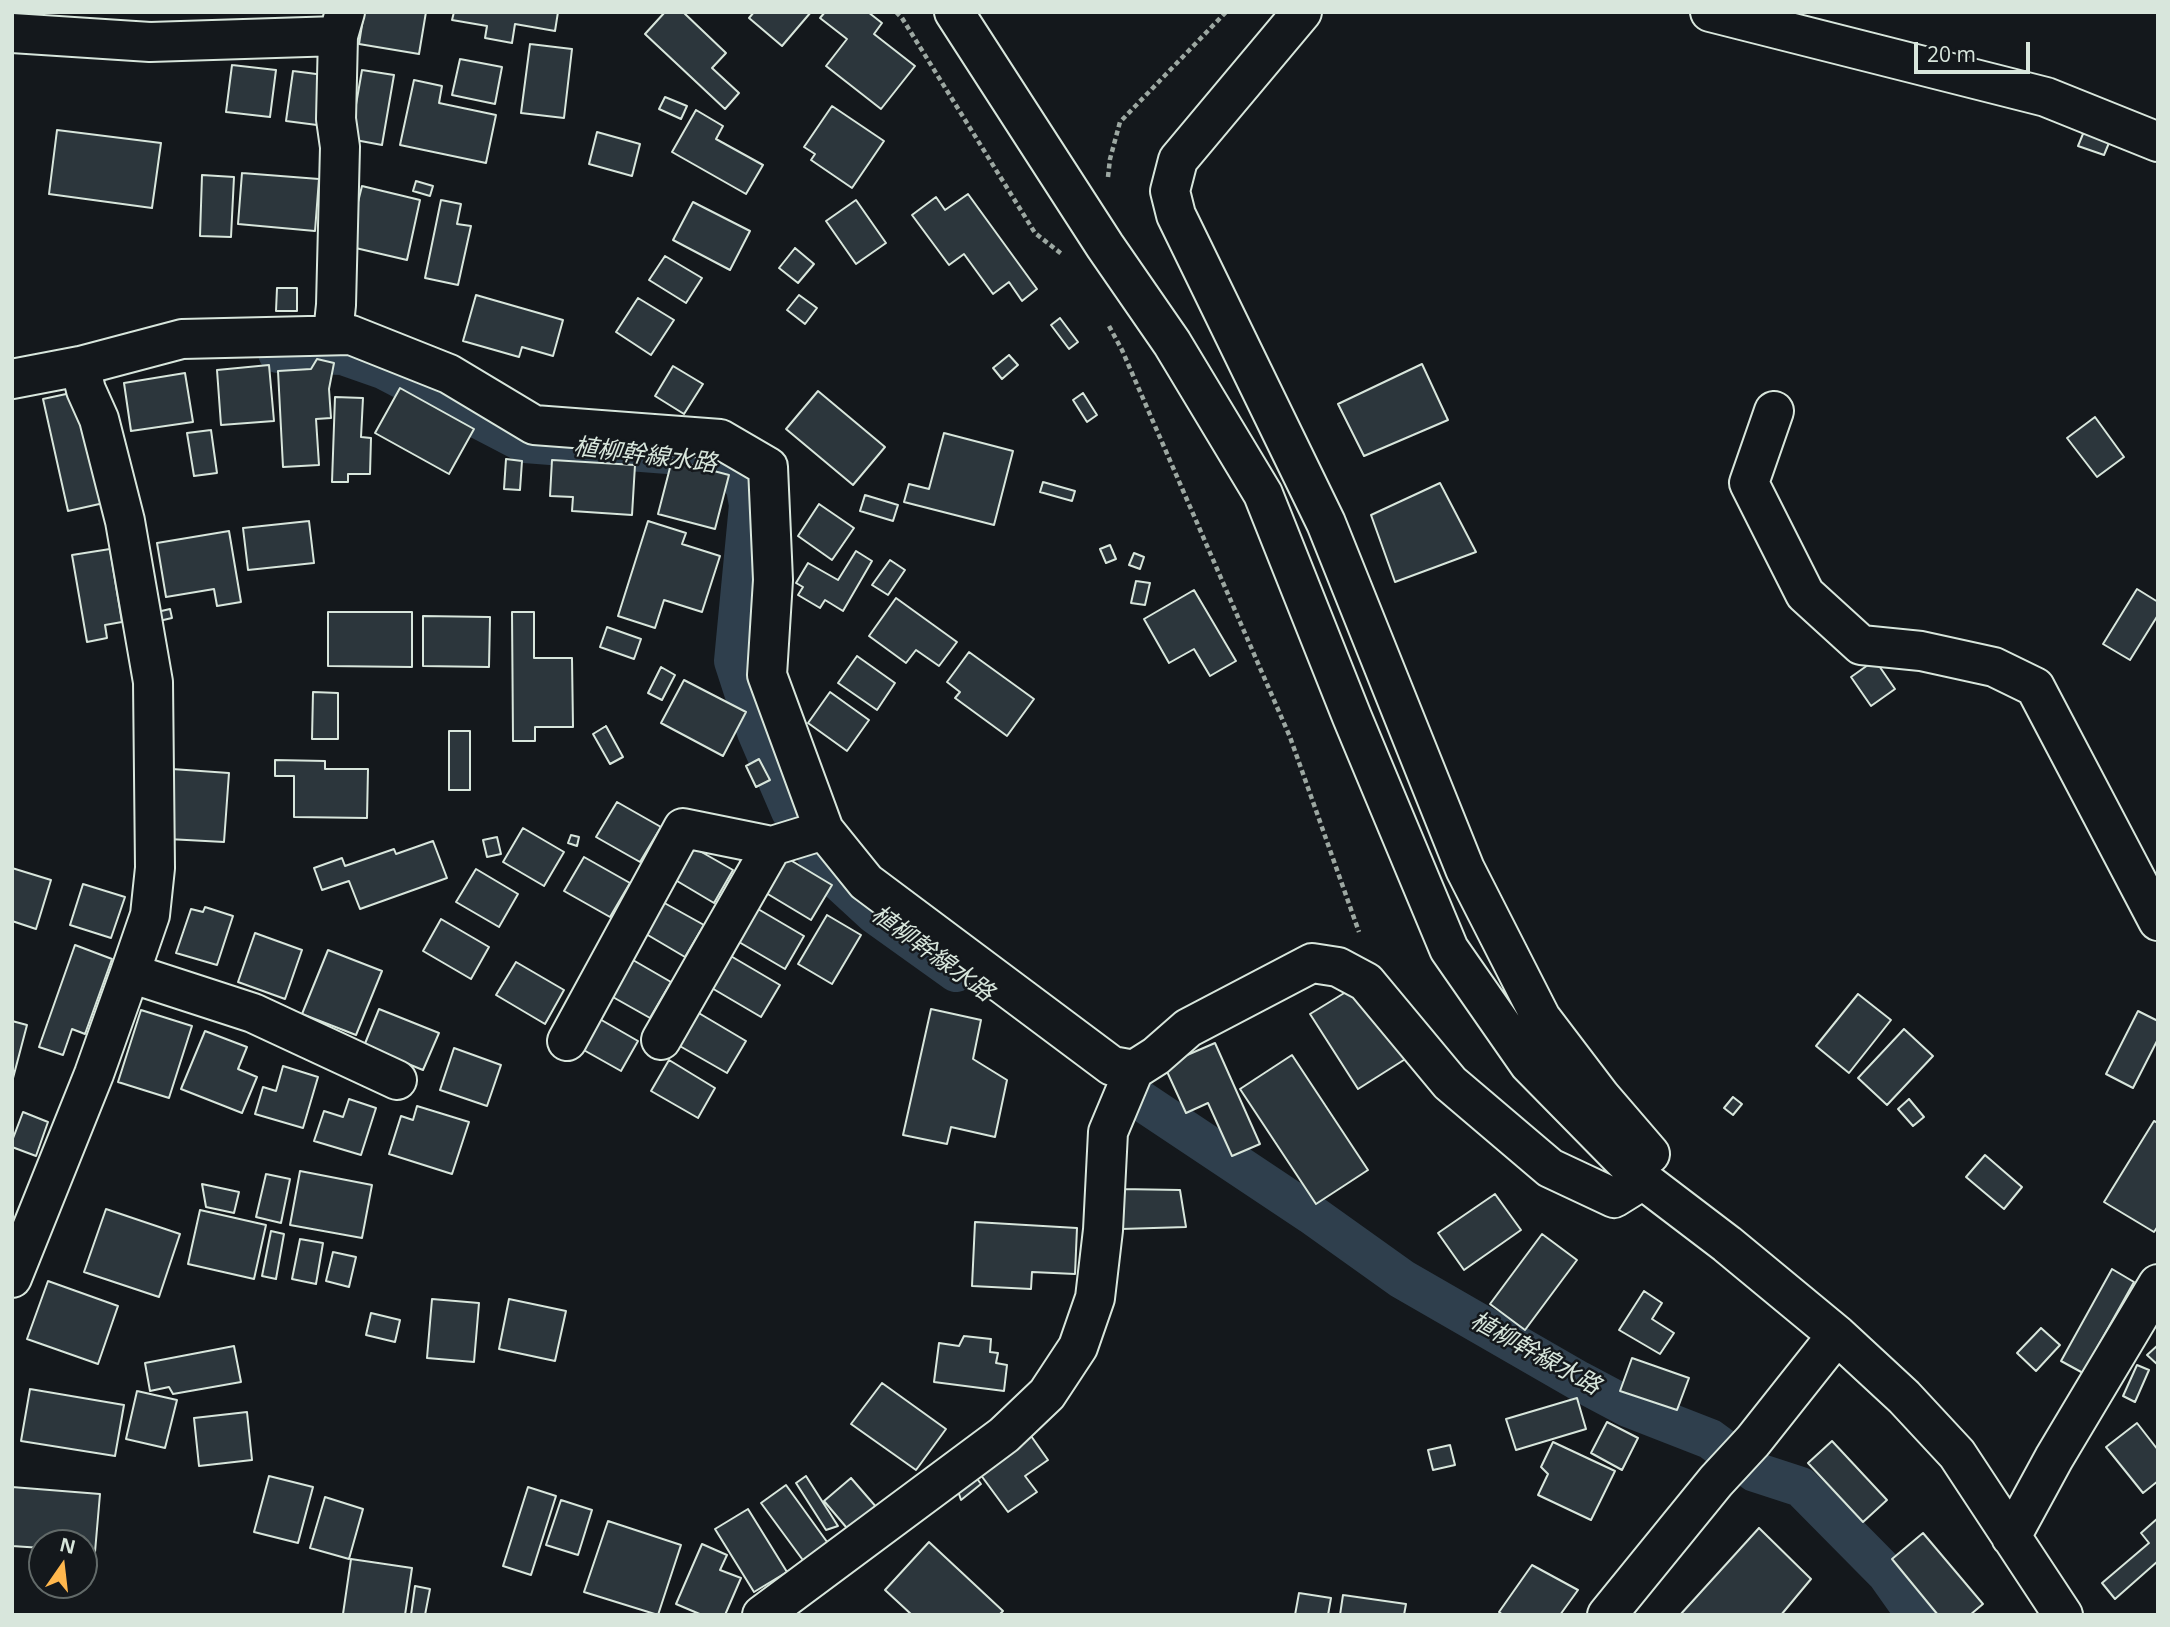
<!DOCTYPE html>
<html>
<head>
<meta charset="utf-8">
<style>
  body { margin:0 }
  #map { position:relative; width:2170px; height:1627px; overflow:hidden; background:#14181c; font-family:"Open Sans",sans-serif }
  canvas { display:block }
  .frame { position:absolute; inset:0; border:14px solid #d8e6dc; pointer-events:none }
  .north { position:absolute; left:28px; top:1529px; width:70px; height:70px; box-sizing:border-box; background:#14181c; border:2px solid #626a69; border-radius:50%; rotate:14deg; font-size:19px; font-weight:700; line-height:28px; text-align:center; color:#d8e6dc }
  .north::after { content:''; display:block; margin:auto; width:24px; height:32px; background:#ffb74d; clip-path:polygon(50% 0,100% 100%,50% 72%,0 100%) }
  .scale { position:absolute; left:1914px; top:42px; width:116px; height:32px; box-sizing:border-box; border:4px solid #d8e6dc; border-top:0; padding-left:9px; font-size:21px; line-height:24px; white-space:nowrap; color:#d8e6dc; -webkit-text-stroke:5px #14181c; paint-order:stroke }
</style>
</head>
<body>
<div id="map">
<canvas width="2170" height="1627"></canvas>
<div class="frame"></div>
<div class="north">N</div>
<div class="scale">20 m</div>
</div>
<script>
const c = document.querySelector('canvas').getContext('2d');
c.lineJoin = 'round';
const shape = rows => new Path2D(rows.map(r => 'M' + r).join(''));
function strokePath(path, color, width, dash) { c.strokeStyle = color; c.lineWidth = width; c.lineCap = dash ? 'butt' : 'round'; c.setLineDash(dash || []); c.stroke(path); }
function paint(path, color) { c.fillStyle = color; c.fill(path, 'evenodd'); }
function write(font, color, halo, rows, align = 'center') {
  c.font = font + ' "Open Sans","Noto Sans JP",sans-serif'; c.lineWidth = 5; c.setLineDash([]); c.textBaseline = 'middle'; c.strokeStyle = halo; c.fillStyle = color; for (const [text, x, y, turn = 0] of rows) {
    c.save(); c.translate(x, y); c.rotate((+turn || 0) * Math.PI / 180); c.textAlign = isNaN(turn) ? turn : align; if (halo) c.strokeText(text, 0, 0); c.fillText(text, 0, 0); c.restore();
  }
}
const canal = shape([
  [278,353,343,355,383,369,525,443,707,457,721,461,737,472,746,488,749,505,734,661,757,732,791,811,825,868,875,914,956,972],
  [1140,1100,1311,1214,1402,1279,1579,1381,1628,1407,1710,1439,1755,1472,1801,1487,1887,1574,1916,1615]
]);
const building = shape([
  [364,12,426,12,419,54,359,44,364,12],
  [454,12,558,12,555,31,515,24,512,43,485,38,487,26,452,20,454,12],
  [665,12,683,12,726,53,712,68,739,93,725,109,645,34,665,12],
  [754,12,811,12,782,46,749,18,754,12],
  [825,12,868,12,882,23,874,34,915,66,881,109,826,66,847,39,820,18,825,12],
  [530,44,572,49,564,118,521,113,530,44],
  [460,59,502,67,495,104,452,95,460,59],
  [232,65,276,70,270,117,226,112,232,65],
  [362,70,394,75,382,145,350,139,362,70],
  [293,71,324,75,317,125,286,121,293,71],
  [414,80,442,86,439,103,496,115,486,163,400,145,414,80],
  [665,97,687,106,681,119,659,109,665,97],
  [832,106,884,141,852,188,811,160,815,154,804,147,832,106],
  [696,110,723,126,716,139,763,165,746,194,672,152,696,110],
  [2085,129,2111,138,2104,155,2078,146,2085,129],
  [57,130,161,143,152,208,49,194,57,130],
  [597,132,640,144,632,176,589,164,597,132],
  [242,173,319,179,315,231,238,224,242,173],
  [202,175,234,177,231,237,200,236,202,175],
  [416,181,433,186,430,196,413,191,416,181],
  [362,186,420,200,407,260,347,246,362,186],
  [968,194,1037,289,1022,301,1009,282,993,294,964,254,949,265,912,215,936,197,945,210,968,194],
  [441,200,461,204,457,224,471,226,458,285,425,278,441,200],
  [856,200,886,243,856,264,826,221,856,200],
  [693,202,750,231,730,270,673,240,693,202],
  [795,248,814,264,798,283,779,268,795,248],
  [665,256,702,278,686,303,649,280,665,256],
  [277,288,297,288,297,311,276,311,277,288],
  [476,295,563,320,553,356,522,347,519,357,463,341,476,295],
  [799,295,817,308,805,324,787,310,799,295],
  [638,298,674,320,651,355,616,332,638,298],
  [1060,318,1078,342,1069,349,1051,325,1060,318],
  [1009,355,1018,365,1002,379,993,368,1009,355],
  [317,359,334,363,329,389,331,418,316,419,319,465,283,467,278,371,311,369,317,359],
  [1422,364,1448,420,1364,456,1338,404,1422,364],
  [269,365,274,421,221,425,217,370,269,365],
  [673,366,703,384,684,414,655,396,673,366],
  [185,373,193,422,131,431,124,383,185,373],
  [400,388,474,429,449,474,375,433,400,388],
  [80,391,104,503,68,511,43,399,80,391],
  [818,391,885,447,853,485,786,429,818,391],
  [1083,393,1097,415,1087,422,1073,400,1083,393],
  [335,397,363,398,361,437,371,438,370,474,348,474,348,482,332,482,335,397],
  [2095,417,2124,457,2097,477,2067,438,2095,417],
  [211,430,217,473,194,476,187,433,211,430],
  [944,433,1013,451,994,525,904,502,909,484,929,489,944,433],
  [506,459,522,461,520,490,504,489,506,459],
  [552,460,635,465,632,515,572,511,573,497,550,496,552,460],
  [672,460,729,475,715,529,658,514,672,460],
  [1043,482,1075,491,1072,501,1040,492,1043,482],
  [1440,483,1476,552,1395,582,1371,515,1440,483],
  [865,495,898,505,893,521,860,511,865,495],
  [819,504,854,528,832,560,798,536,819,504],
  [309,521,314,563,248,570,243,528,309,521],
  [648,521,686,533,682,544,720,556,702,612,664,600,655,628,618,616,648,521],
  [229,531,241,602,217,606,214,589,166,597,157,543,229,531],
  [1110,545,1116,559,1106,563,1100,549,1110,545],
  [110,549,122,622,105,625,107,638,87,642,72,555,110,549],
  [856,551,872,561,843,611,825,600,820,608,798,595,803,587,796,583,808,563,838,580,856,551],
  [1134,553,1144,557,1140,569,1129,565,1134,553],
  [890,560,905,570,888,595,872,585,890,560],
  [1136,581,1150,583,1145,605,1131,603,1136,581],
  [2137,589,2158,602,2158,615,2130,660,2103,644,2137,589],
  [1194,590,1236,661,1210,676,1194,649,1169,663,1144,619,1194,590],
  [896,598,957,642,939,666,916,650,906,663,869,636,896,598],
  [170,609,172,618,159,621,157,612,170,609],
  [328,612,412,612,412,667,328,666,328,612],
  [512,612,534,612,534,658,572,658,573,727,535,727,535,741,513,741,512,612],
  [423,616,490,617,489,667,423,666,423,616],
  [607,627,641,639,634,659,600,647,607,627],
  [969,652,1034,699,1007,736,955,698,960,692,947,682,969,652],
  [857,656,895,683,877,710,838,683,857,656],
  [1875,660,1895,689,1871,706,1851,677,1875,660],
  [661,667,675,675,662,700,648,693,661,667],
  [684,680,746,712,723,756,661,723,684,680],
  [313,692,338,693,338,739,312,739,313,692],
  [830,692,869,720,847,751,808,723,830,692],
  [606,726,623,757,610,764,593,734,606,726],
  [449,731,470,731,470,790,449,790,449,731],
  [759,759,770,780,756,787,746,766,759,759],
  [275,760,325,761,325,769,368,769,367,818,294,817,294,776,275,776,275,760],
  [172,769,229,773,224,842,168,839,172,769],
  [617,802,661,827,640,862,596,837,617,802],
  [523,828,564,852,544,886,503,862,523,828],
  [571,835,579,837,577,846,568,843,571,835],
  [497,837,501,854,487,857,483,840,497,837],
  [433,841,447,878,360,909,349,881,322,890,314,868,342,858,345,866,394,849,396,854,433,841],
  [691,846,733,870,714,903,672,878,691,846],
  [584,857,630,883,610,917,564,891,584,857],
  [787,858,832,885,811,920,766,893,787,858],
  [12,868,51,880,36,929,12,921,12,868],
  [476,869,518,894,499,927,456,902,476,869],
  [83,884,125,897,111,938,70,925,83,884],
  [659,900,704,925,685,957,641,931,659,900],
  [205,907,233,916,217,965,176,953,191,909,203,912,205,907],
  [758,909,804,936,785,969,739,942,758,909],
  [827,915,861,935,832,984,798,964,827,915],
  [441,919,489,947,471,979,423,951,441,919],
  [255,933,302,950,285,999,238,982,255,933],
  [75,945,112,959,85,1034,72,1029,63,1055,39,1047,75,945],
  [328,950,382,971,356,1035,302,1014,328,950],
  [729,955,780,985,761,1017,710,987,729,955],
  [626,956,671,982,650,1018,604,992,626,956],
  [516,962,564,990,545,1024,496,995,516,962],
  [1359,984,1407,1058,1358,1089,1310,1014,1359,984],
  [1858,994,1891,1020,1849,1073,1816,1046,1858,994],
  [379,1009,439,1033,423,1070,364,1046,379,1009],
  [931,1009,981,1020,973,1059,1007,1080,995,1137,951,1127,947,1144,903,1135,931,1009],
  [141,1010,192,1026,169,1098,118,1082,141,1010],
  [2138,1011,2158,1021,2158,1039,2133,1088,2106,1074,2138,1011],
  [697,1012,746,1041,727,1073,678,1045,697,1012],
  [591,1014,638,1041,621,1071,573,1044,591,1014],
  [12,1021,27,1025,12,1082,12,1021],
  [1904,1029,1933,1056,1887,1105,1858,1078,1904,1029],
  [205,1031,247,1047,238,1069,257,1077,242,1113,181,1089,205,1031],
  [1215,1043,1260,1144,1232,1156,1208,1103,1186,1113,1164,1065,1215,1043],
  [454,1048,501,1065,487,1106,440,1090,454,1048],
  [1292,1055,1368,1170,1316,1204,1240,1089,1292,1055],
  [669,1060,715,1088,698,1118,651,1091,669,1060],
  [283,1066,318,1077,303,1128,255,1114,263,1087,276,1091,283,1066],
  [1733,1097,1742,1104,1733,1115,1724,1108,1733,1097],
  [349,1099,376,1108,361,1155,314,1141,324,1111,343,1117,349,1099],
  [1909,1099,1924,1117,1913,1126,1898,1109,1909,1099],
  [417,1106,469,1122,452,1174,389,1154,401,1116,413,1120,417,1106],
  [23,1112,48,1122,36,1156,12,1147,12,1141,23,1112],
  [2154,1121,2158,1123,2158,1226,2154,1232,2104,1202,2154,1121],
  [1985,1155,2022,1187,2004,1209,1966,1177,1985,1155],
  [300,1171,372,1185,362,1238,290,1225,300,1171],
  [266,1174,290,1179,281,1223,256,1217,266,1174],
  [202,1184,239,1192,234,1213,206,1207,202,1184],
  [1120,1189,1180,1190,1186,1227,1121,1229,1120,1189],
  [1495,1194,1521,1230,1464,1270,1438,1233,1495,1194],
  [106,1209,180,1234,159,1297,84,1272,106,1209],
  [200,1210,266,1225,254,1279,188,1264,200,1210],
  [975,1222,1077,1228,1075,1274,1032,1272,1031,1289,972,1286,975,1222],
  [271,1231,284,1234,276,1279,262,1276,271,1231],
  [1542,1234,1577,1260,1525,1330,1490,1304,1542,1234],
  [300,1239,323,1243,316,1284,292,1279,300,1239],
  [333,1252,356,1257,349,1287,326,1281,333,1252],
  [2112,1269,2134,1282,2083,1373,2061,1361,2112,1269],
  [48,1281,118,1306,98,1364,27,1339,48,1281],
  [1644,1291,1662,1303,1652,1319,1674,1333,1660,1354,1619,1330,1644,1291],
  [432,1299,479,1303,474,1362,427,1358,432,1299],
  [509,1299,566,1311,555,1361,499,1349,509,1299],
  [371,1313,400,1320,395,1342,366,1335,371,1313],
  [2041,1328,2060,1345,2036,1371,2017,1353,2041,1328],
  [964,1336,991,1339,990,1352,998,1353,996,1363,1007,1365,1004,1391,934,1382,939,1343,959,1346,964,1336],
  [2158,1345,2158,1365,2147,1355,2158,1345],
  [234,1346,241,1382,173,1394,169,1387,150,1391,145,1363,234,1346],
  [1632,1358,1689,1378,1677,1410,1620,1391,1632,1358],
  [2137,1365,2149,1370,2135,1402,2123,1396,2137,1365],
  [882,1383,946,1429,916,1470,851,1424,882,1383],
  [30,1389,124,1405,115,1456,21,1441,30,1389],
  [137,1391,177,1400,165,1448,126,1439,137,1391],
  [1577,1398,1586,1429,1516,1450,1506,1419,1577,1398],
  [247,1412,252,1460,199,1466,194,1418,247,1412],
  [1607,1422,1638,1438,1622,1470,1591,1453,1607,1422],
  [2137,1423,2158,1450,2158,1481,2143,1493,2106,1447,2137,1423],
  [1024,1426,1048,1460,1025,1476,1037,1492,1008,1512,972,1463,1024,1426],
  [1832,1441,1887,1500,1863,1522,1808,1463,1832,1441],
  [1553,1442,1615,1471,1591,1520,1538,1495,1548,1474,1541,1467,1553,1442],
  [1450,1445,1455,1465,1433,1470,1428,1450,1450,1445],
  [972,1472,981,1484,961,1500,956,1485,972,1472],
  [269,1476,313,1487,298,1543,254,1532,269,1476],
  [806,1476,838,1526,826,1530,796,1483,806,1476],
  [851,1478,884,1516,857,1540,824,1501,851,1478],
  [786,1485,830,1546,805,1563,761,1503,786,1485],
  [12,1487,100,1494,95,1552,84,1551,84,1543,42,1543,42,1548,12,1546,12,1487],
  [528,1487,556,1496,531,1575,503,1566,528,1487],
  [325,1497,363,1509,349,1559,310,1548,325,1497],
  [561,1500,592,1510,578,1555,546,1545,561,1500],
  [748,1509,787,1572,754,1592,715,1529,748,1509],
  [2158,1518,2158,1561,2115,1599,2102,1583,2149,1543,2141,1533,2158,1518],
  [608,1521,681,1545,658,1615,584,1592,608,1521],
  [1759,1528,1811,1579,1781,1615,1680,1615,1759,1528],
  [1923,1533,1983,1604,1970,1615,1938,1615,1892,1559,1923,1533],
  [929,1542,1003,1611,999,1615,912,1615,885,1590,929,1542],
  [702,1544,727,1555,720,1570,741,1578,725,1615,702,1615,676,1604,702,1544],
  [351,1559,412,1568,405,1615,343,1614,351,1559],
  [1532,1565,1578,1590,1560,1615,1503,1615,1499,1612,1532,1565],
  [415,1586,430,1589,425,1615,411,1615,415,1586],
  [1299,1593,1331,1598,1328,1615,1295,1615,1299,1593],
  [1343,1595,1406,1604,1404,1615,1340,1615,1343,1595]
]);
const path = shape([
  [896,12,902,18,1035,233,1063,255],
  [1108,177,1110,159,1120,122,1226,12],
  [1109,326,1122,350,1290,737,1359,932]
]);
const minor = shape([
  [954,12,1105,246,1172,343,1263,494,1352,717,1449,949,1529,1064,1643,1180,1727,1244,1837,1335,1904,1397,1957,1454,2063,1615],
  [1302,12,1178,160,1170,191,1176,215,1326,523,1465,869,1541,1018,1601,1097,1650,1154],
  [1710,12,2046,97,2158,142],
  [12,33,150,42,338,36],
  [333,333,336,305,340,147,336,119,338,36,345,12],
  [12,379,80,366,182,339,351,335,449,374,534,425,720,439,768,467,773,580,767,675,824,830,866,882,1112,1066,1134,1070,1156,1056,1188,1028,1312,963,1338,967,1366,982,1450,1083,1550,1168,1614,1198,1643,1180],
  [1774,411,1749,483,1805,594,1861,645,1921,651,1994,667,2035,687,2158,921],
  [130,973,253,1013,397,1080],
  [661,1040,772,846],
  [567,1041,683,828,772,846,824,830],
  [12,1278,94,1074,130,973,150,915,155,868,153,682,125,521,99,419,86,390,80,366],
  [2011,1537,2054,1458,2158,1284],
  [762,1615,1004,1435,1047,1394,1078,1347,1095,1298,1103,1230,1108,1132,1134,1070],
  [1607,1615,1716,1481,1753,1441,1837,1335]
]);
const waterNames = [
  ["植柳幹線水路",645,456,7],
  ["植柳幹線水路",932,954,36],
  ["植柳幹線水路",1535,1354,29]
];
strokePath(canal, '#2f3f4d', 40);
paint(building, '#2c363c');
strokePath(building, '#d8e6dc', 2);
strokePath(minor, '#d8e6dc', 42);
strokePath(path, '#9da8a2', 4.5, [5, 3.5]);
strokePath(minor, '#14181c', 38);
write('italic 24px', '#d8e6dc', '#14181c', waterNames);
</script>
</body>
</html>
